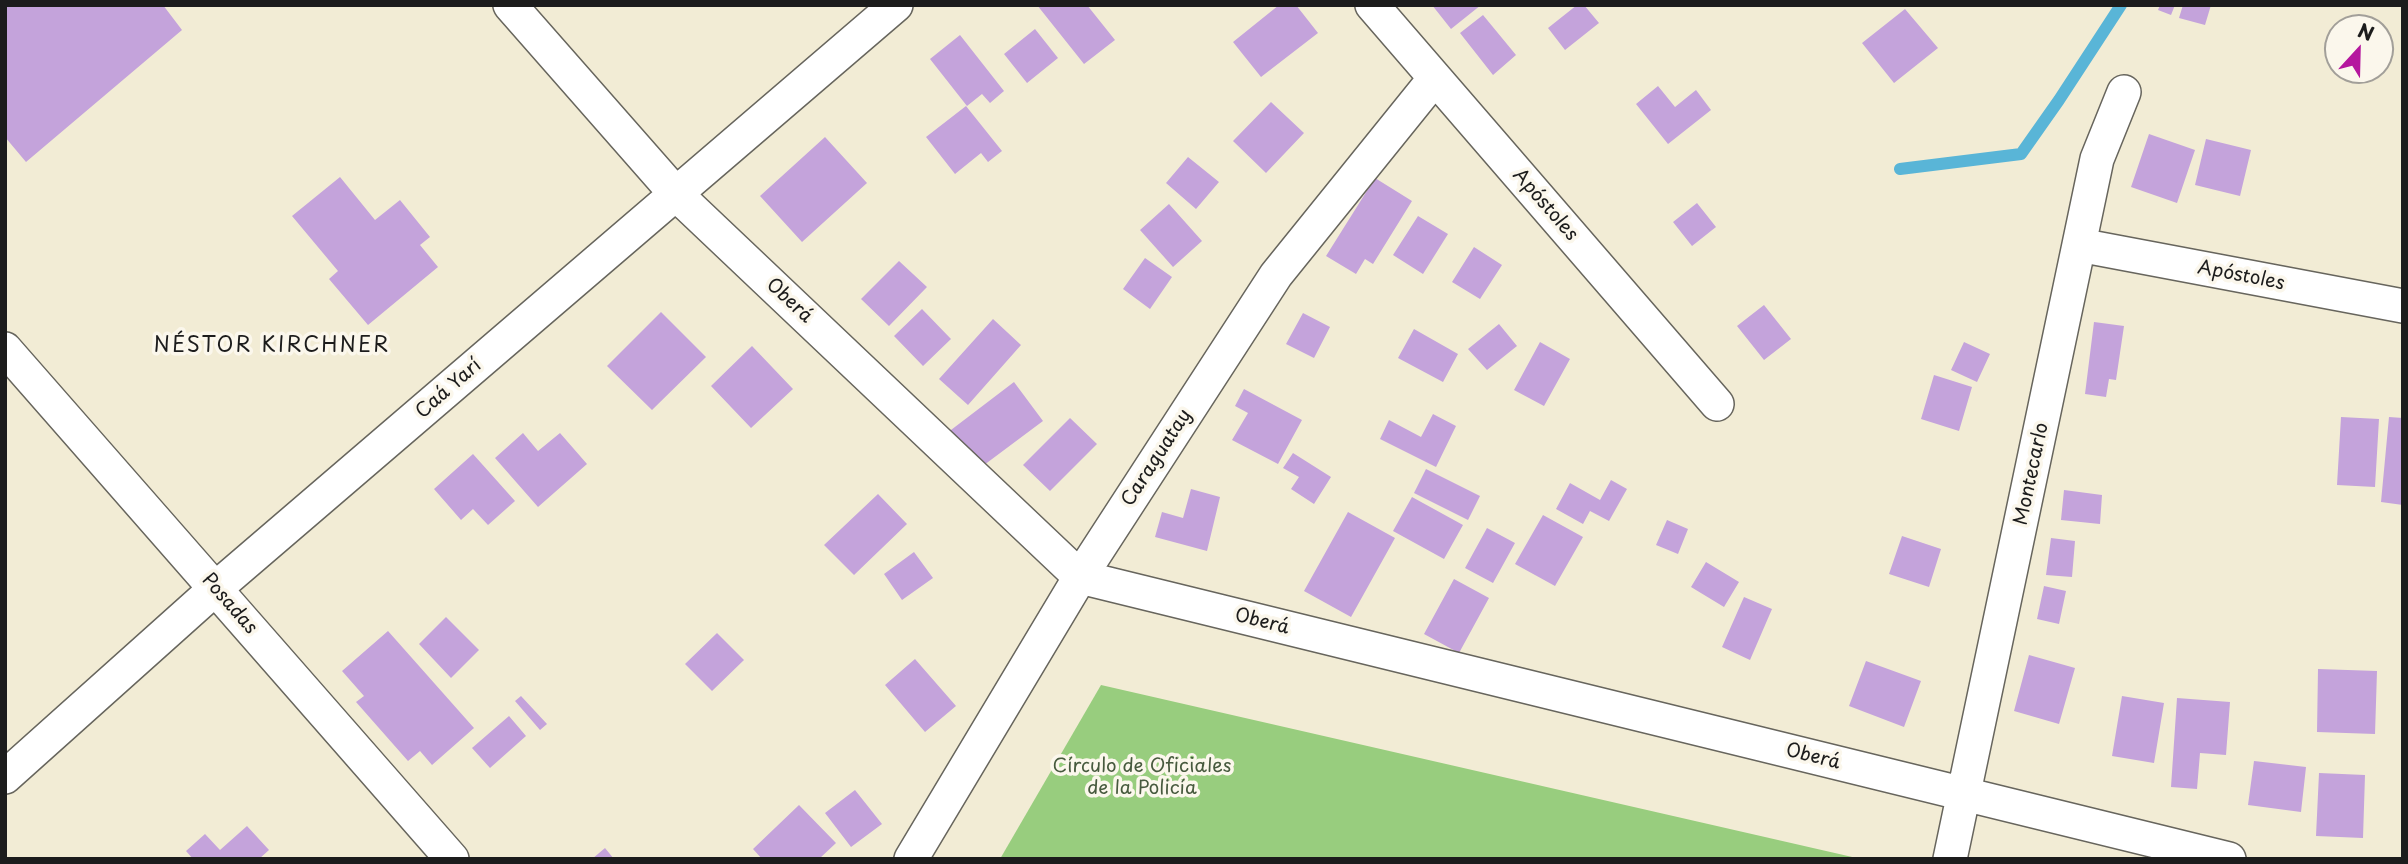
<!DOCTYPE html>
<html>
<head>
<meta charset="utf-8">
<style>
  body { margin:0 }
  #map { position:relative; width:2408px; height:864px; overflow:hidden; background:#f2ecd5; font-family:"Playpen Sans",sans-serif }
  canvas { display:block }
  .frame { position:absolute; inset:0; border:7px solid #1c1c1c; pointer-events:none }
  .north { position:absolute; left:2324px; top:14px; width:70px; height:70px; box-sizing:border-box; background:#fbf7ec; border:2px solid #a29f99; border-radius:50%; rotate:22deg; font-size:19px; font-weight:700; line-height:28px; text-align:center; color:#1c1c1c }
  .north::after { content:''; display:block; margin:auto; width:24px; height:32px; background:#b5179e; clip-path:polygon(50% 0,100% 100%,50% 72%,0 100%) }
</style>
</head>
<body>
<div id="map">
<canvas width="2408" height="864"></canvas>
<div class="frame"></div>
<div class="north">N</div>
</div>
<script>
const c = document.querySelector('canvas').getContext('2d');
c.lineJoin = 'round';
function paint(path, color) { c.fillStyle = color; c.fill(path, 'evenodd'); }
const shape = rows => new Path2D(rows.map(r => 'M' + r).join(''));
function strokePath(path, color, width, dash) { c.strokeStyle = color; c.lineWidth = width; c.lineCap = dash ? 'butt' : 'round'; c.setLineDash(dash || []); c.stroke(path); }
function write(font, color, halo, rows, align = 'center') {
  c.font = font + ' "Playpen Sans",sans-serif'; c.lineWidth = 7; c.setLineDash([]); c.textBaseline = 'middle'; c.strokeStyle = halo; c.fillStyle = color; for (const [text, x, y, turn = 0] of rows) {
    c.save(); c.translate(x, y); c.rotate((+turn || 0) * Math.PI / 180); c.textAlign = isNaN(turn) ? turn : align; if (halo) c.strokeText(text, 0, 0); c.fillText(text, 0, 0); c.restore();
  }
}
const green = shape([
  [1101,685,1861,859,1000,859]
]);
const stream = shape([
  [1900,169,2021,154,2059,100,2121,5]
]);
const building = shape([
  [5,5,163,5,182,30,26,162,5,137],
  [1037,5,1087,5,1115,40,1084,64],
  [1279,5,1296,5,1318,33,1261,77,1233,42],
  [1432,5,1481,5,1451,29],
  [1577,5,1584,5,1599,23,1565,50,1548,28],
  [2160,5,2175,5,2171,15,2158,10],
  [2183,5,2211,5,2205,25,2179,18],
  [1905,9,1938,48,1894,83,1862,43],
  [1483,15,1516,55,1493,75,1460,33],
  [1035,29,1058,58,1027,83,1004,54],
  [960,35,1004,91,990,103,982,94,967,106,930,59],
  [1658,86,1675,107,1696,90,1711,110,1668,144,1636,104],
  [1271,102,1304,133,1266,173,1233,141],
  [966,106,1002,151,988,162,981,153,955,174,926,137],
  [2149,134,2195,150,2177,203,2131,187],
  [825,137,867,183,802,242,760,196],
  [2206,139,2251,150,2240,196,2195,185],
  [1188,157,1219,182,1196,209,1166,183],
  [340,177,375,220,400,200,430,237,420,245,438,267,368,325,329,279,338,271,292,216],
  [1375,178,1412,201,1373,264,1365,259,1356,274,1326,256],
  [1697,203,1716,227,1692,246,1673,222],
  [1169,204,1202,241,1173,267,1140,230],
  [1418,216,1448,234,1423,274,1393,255],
  [1474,247,1502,265,1480,299,1452,282],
  [1145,258,1172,277,1150,309,1123,289],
  [899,261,927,287,889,326,861,299],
  [1764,305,1791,339,1764,360,1737,326],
  [922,309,951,339,923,366,894,336],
  [661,312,706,357,652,410,607,366],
  [1303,313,1330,327,1314,358,1286,344],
  [993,319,1021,345,968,405,939,379],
  [2094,322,2124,326,2116,380,2109,379,2106,397,2085,394],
  [1499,324,1517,346,1487,370,1468,349],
  [1414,329,1458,354,1443,382,1398,358],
  [1540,342,1570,359,1544,406,1514,390],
  [1964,342,1990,354,1977,382,1951,370],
  [752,346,793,389,751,428,711,386],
  [1934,375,1972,387,1959,431,1921,419],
  [1014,382,1043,421,976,471,947,433],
  [1244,389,1302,420,1278,464,1232,440,1248,413,1235,406],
  [1433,414,1456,426,1436,467,1380,439,1389,420,1421,437],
  [2341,417,2379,419,2375,487,2337,485],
  [2389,417,2403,418,2403,505,2381,502],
  [1070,418,1097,444,1050,491,1023,465],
  [523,433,538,451,560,433,587,464,538,507,495,458],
  [1293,453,1331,477,1314,504,1291,489,1299,477,1283,468],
  [473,454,515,501,488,525,473,509,461,520,434,489],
  [1426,469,1480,496,1468,520,1414,493],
  [1611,480,1627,489,1609,521,1590,511,1583,524,1556,509,1570,483,1600,500],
  [1191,489,1220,497,1207,551,1155,537,1162,512,1183,518],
  [2064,490,2102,495,2100,524,2061,520],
  [878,494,907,524,854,575,824,545],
  [1412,497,1463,525,1444,559,1393,531],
  [1348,512,1395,538,1351,617,1304,591],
  [1543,515,1583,537,1555,586,1515,564],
  [1667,520,1688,529,1678,554,1656,545],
  [1487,528,1515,543,1493,583,1465,568],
  [1902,536,1941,549,1929,587,1889,574],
  [2051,538,2075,541,2072,577,2046,575],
  [914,552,933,578,902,600,884,574],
  [1706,562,1739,582,1724,607,1691,587],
  [1454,579,1489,598,1459,653,1424,634],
  [2044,586,2066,591,2059,624,2037,619],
  [1744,597,1772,609,1750,660,1722,647],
  [446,617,479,650,451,678,419,644],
  [388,631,474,728,432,765,420,751,408,761,356,702,364,696,342,671],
  [717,633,744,660,712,691,685,664],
  [2029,655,2075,668,2059,724,2014,711],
  [915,659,956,706,925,732,885,685],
  [1866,661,1921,681,1904,727,1849,706],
  [2318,669,2377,671,2375,734,2317,732],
  [521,696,547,724,540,730,515,701],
  [2122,696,2164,703,2154,763,2112,756],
  [2177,698,2230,702,2226,755,2200,753,2197,789,2171,787],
  [509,716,526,736,490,768,472,748],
  [2254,761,2306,767,2301,812,2248,805],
  [2319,773,2365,775,2363,838,2316,836],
  [855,790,882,824,851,847,825,813],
  [799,805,836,843,819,859,762,859,753,849],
  [247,826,269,850,259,859,193,859,186,851,205,834,220,850],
  [605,848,614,859,592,859]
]);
const street = shape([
  [510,5,676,194,1080,577,2229,859],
  [1372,5,1717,404],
  [2079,245,2403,306],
  [5,349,452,859],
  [5,777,215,589,896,5],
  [911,859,1080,577,1276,275,1435,78],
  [1950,859,2097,159,2124,92]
]);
const streetNames = [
  ["Apóstoles",1545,205,49],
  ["Apóstoles",2241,276,11],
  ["Oberá",789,301,43],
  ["Caá Yarí",449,389,-41],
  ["Caraguatay",1157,458,-57],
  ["Montecarlo",2032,474,-78],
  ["Posadas",229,604,49],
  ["Oberá",1262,622,14],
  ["Oberá",1813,757,14]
];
const parkNames = [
  ["Círculo de Oficiales",1142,767],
  ["de la Policía",1142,789]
];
const neighbourhoodNames = [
  ["NÉSTOR KIRCHNER",272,346]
];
paint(green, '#98cd7e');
strokePath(stream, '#59b5d7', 12);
paint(building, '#c4a3db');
strokePath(street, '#67655d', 36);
strokePath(street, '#fff', 33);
write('19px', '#1c1c1c', '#fbf7ec', streetNames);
write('19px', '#475a3e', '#fbf7ec', parkNames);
c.letterSpacing = '2px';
write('21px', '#1c1c1c', '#fbf7ec', neighbourhoodNames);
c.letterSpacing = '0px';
</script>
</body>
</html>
